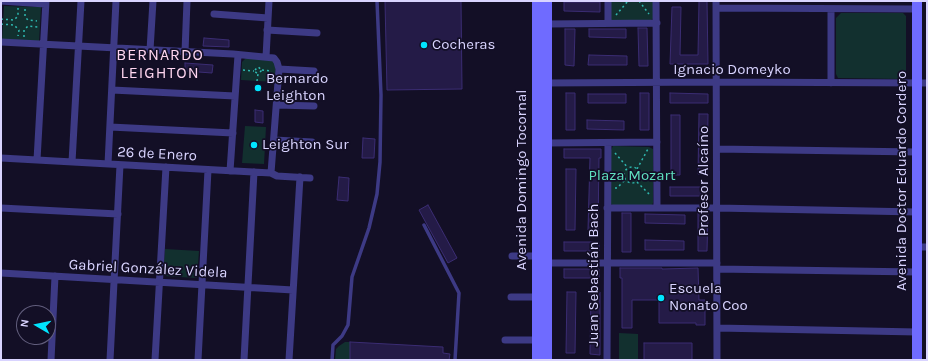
<!DOCTYPE html>
<html>
<head>
<meta charset="utf-8">
<style>
  body { margin:0 }
  #map { position:relative; width:928px; height:361px; overflow:hidden; background:#130f26; font-family:Karla,sans-serif }
  canvas { display:block }
  .frame { position:absolute; inset:0; border:2px solid #d9d4ff; pointer-events:none }
  .north { position:absolute; left:16px; top:305px; width:40px; height:40px; box-sizing:border-box; background:#130f26; border:1px solid #625e7d; border-radius:50%; rotate:279deg; font-size:11px; font-weight:700; line-height:16px; text-align:center; color:#d9d4ff }
  .north::after { content:''; display:block; margin:auto; width:14px; height:18px; background:#00e5ff; clip-path:polygon(50% 0,100% 100%,50% 72%,0 100%) }
</style>
</head>
<body>
<div id="map">
<canvas width="928" height="361"></canvas>
<div class="frame"></div>
<div class="north">N</div>
</div>
<script>
const c = document.querySelector('canvas').getContext('2d');
c.lineJoin = 'round';
function paint(path, color) { c.fillStyle = color; c.fill(path, 'evenodd'); }
const shape = rows => new Path2D(rows.map(r => 'M' + r).join(''));
function strokePath(path, color, width, dash) { c.strokeStyle = color; c.lineWidth = width; c.lineCap = dash ? 'butt' : 'round'; c.setLineDash(dash || []); c.stroke(path); }
function write(font, color, halo, rows, align = 'center') {
  c.font = font + ' Karla,sans-serif'; c.lineWidth = 3.5; c.setLineDash([]); c.textBaseline = 'middle'; c.strokeStyle = halo; c.fillStyle = color; for (const [text, x, y, turn = 0] of rows) {
    c.save(); c.translate(x, y); c.rotate((+turn || 0) * Math.PI / 180); c.textAlign = isNaN(turn) ? turn : align; if (halo) c.strokeText(text, 0, 0); c.fillText(text, 0, 0); c.restore();
  }
}
const green = shape([
  [610,1,655,1,654,18,651,20,611,20],
  [4,6,41,7,39,42,2,40],
  [841,13,903,13,906,16,906,76,902,79,838,78,836,74,836,18],
  [246,58,272,60,276,65,275,82,241,80,242,62],
  [245,126,266,127,264,164,242,163],
  [613,146,649,147,653,149,653,203,651,206,614,206,610,203,611,150],
  [165,249,199,251,197,278,163,276],
  [619,333,638,334,638,360,619,360],
  [345,342,350,342,350,360,335,360,336,349,339,346]
]);
const building = shape([
  [385,1,461,1,462,89,387,90,385,1],
  [699,1,707,1,708,64,670,64,672,7,681,7,680,55,698,55,699,1],
  [564,2,600,2,600,12,564,11,564,2],
  [638,28,647,28,648,66,639,66,638,28],
  [565,29,575,29,574,66,565,65,565,29],
  [589,29,626,29,626,38,589,37,589,29],
  [204,38,229,40,229,47,203,46,204,38],
  [589,55,627,56,627,65,588,65,589,55],
  [185,63,213,65,212,73,185,71,185,63],
  [566,93,575,93,575,130,566,130,566,93],
  [640,93,649,93,649,130,640,130,640,93],
  [670,93,708,94,708,103,670,103,670,93],
  [588,94,626,94,626,103,588,103,588,94],
  [255,110,263,111,263,123,255,122,255,110],
  [699,114,708,114,707,174,698,174,699,114],
  [671,115,680,115,680,175,671,175,671,115],
  [587,120,624,121,624,130,587,129,587,120],
  [363,138,375,139,374,158,362,158,363,138],
  [564,149,601,149,601,158,599,158,598,230,588,230,590,158,564,158,564,149],
  [566,169,576,169,575,230,566,230,566,169],
  [339,177,349,178,348,201,337,200,339,177],
  [670,187,707,187,707,196,670,196,670,187],
  [428,205,457,258,448,263,419,210,428,205],
  [622,213,631,213,631,252,622,252,622,213],
  [698,213,708,213,707,251,698,251,698,213],
  [645,214,685,215,685,224,645,223,645,214],
  [645,240,684,241,684,250,645,250,645,240],
  [564,242,599,242,599,251,564,251,564,242],
  [620,268,662,268,662,269,698,268,699,300,705,300,705,325,696,325,696,323,659,323,659,300,632,300,632,328,622,328,622,278,620,278,620,268],
  [564,269,599,269,599,278,564,278,564,269],
  [567,292,576,292,575,353,566,353,567,292],
  [591,292,600,292,600,355,590,354,591,292],
  [350,342,443,347,443,353,450,354,449,360,350,360,350,342],
  [644,343,692,343,692,360,644,360,644,343]
]);
const path = shape([
  [639,1,649,14],
  [25,9,25,17,28,20,37,21],
  [616,15,628,1],
  [1,19,14,20,18,16,18,8],
  [1,24,14,25,19,30,18,36],
  [24,37,24,30,28,26,38,27],
  [243,70,254,71],
  [262,70,272,71],
  [257,81,258,74,262,70,258,67,254,71,258,74],
  [615,153,628,168],
  '624 175a8 8 0 1 1 16 0a8 8 0 1 1-16 0Z',
  [637,169,648,149],
  [637,182,650,195],
  [615,188,617,188,625,180]
]);
const service = shape([
  [424,225,459,293,455,360],
  [332,360,333,345,342,336,348,325,352,277,369,228,377,194,380,162,381,95,377,1]
]);
const minor = shape([
  [1,1,45,4],
  [608,1,608,23],
  [656,1,657,208],
  [716,1,717,360],
  [716,8,917,9],
  [214,14,268,18],
  [547,24,657,23],
  [267,30,317,33],
  [1,42,233,54,274,58,277,62,279,69,271,173],
  [150,50,153,1],
  [185,52,187,1],
  [266,57,269,1],
  [279,69,314,71],
  [543,83,716,82,927,83],
  [831,83,831,9],
  [112,90,235,96],
  [277,105,314,106],
  [110,127,233,133],
  [274,140,312,142],
  [547,143,657,142],
  [717,149,917,152],
  [1,158,271,173,277,176,310,178],
  [37,160,46,1],
  [72,162,81,1],
  [108,164,116,1],
  [230,171,238,55],
  [1,208,118,214],
  [607,208,717,208,917,212],
  [917,247,927,247],
  [512,256,537,256],
  [547,263,717,263],
  [717,269,917,272],
  [1,273,293,290],
  [511,297,537,297],
  [717,328,917,332],
  [505,340,537,340],
  [51,360,55,276],
  [110,360,120,165],
  [155,360,166,167],
  [198,360,208,170],
  [244,360,254,172],
  [289,360,300,177],
  [607,360,608,143]
]);
const secondary = shape([
  [537,1,537,360],
  [547,1,547,360],
  [917,1,917,360]
]);
const markers = [
  [424,45,4,"#00e5ff"],
  [258,88,4,"#00e5ff"],
  [254,145,4,"#00e5ff"],
  [661,298,4,"#00e5ff"]
];
const poiNames = [
  ["Cocheras",432,45],
  ["Bernardo",266,79],
  ["Leighton",266,96],
  ["Leighton Sur",262,145],
  ["Escuela",669,289],
  ["Nonato Coo",669,306]
];
const streetNames = [
  ["Ignacio Domeyko",732,70],
  ["26 de Enero",157,154,3],
  ["Avenida Domingo Tocornal",522,180,-90],
  ["Profesor Alcaíno",704,181,-90],
  ["Avenida Doctor Eduardo Cordero",902,181,-90],
  ["Gabriel González Videla",148,269,3],
  ["Juan Sebastián Bach",594,275,-90]
];
const parkNames = [
  ["Plaza Mozart",632,176]
];
const neighbourhoodNames = [
  ["BERNARDO",160,55],
  ["LEIGHTON",160,73]
];
paint(green, '#12302f');
paint(building, '#241b47');
strokePath(building, '#3b2d73', 1);
strokePath(path, '#2fb8b0', 1.5, [2, 3]);
strokePath(service, '#3d3a85', 3.5);
strokePath(minor, '#3d3a85', 7);
strokePath(secondary, '#6f6bff', 10);
for (const [x, y, r, color] of markers) { const dot = new Path2D(); dot.arc(x, y, r, 0, 2 * Math.PI); c.fillStyle = color; c.fill(dot); strokePath(dot, '#130f26', 1.5); }
write('15px', '#d9d4ff', '#130f26', poiNames, 'left');
write('15px', '#d9d4ff', '#130f26', streetNames);
write('15px', '#5fe0c0', '#130f26', parkNames);
c.letterSpacing = '1px';
write('16px', '#ffd6f0', '#130f26', neighbourhoodNames);
c.letterSpacing = '0px';
</script>
</body>
</html>
